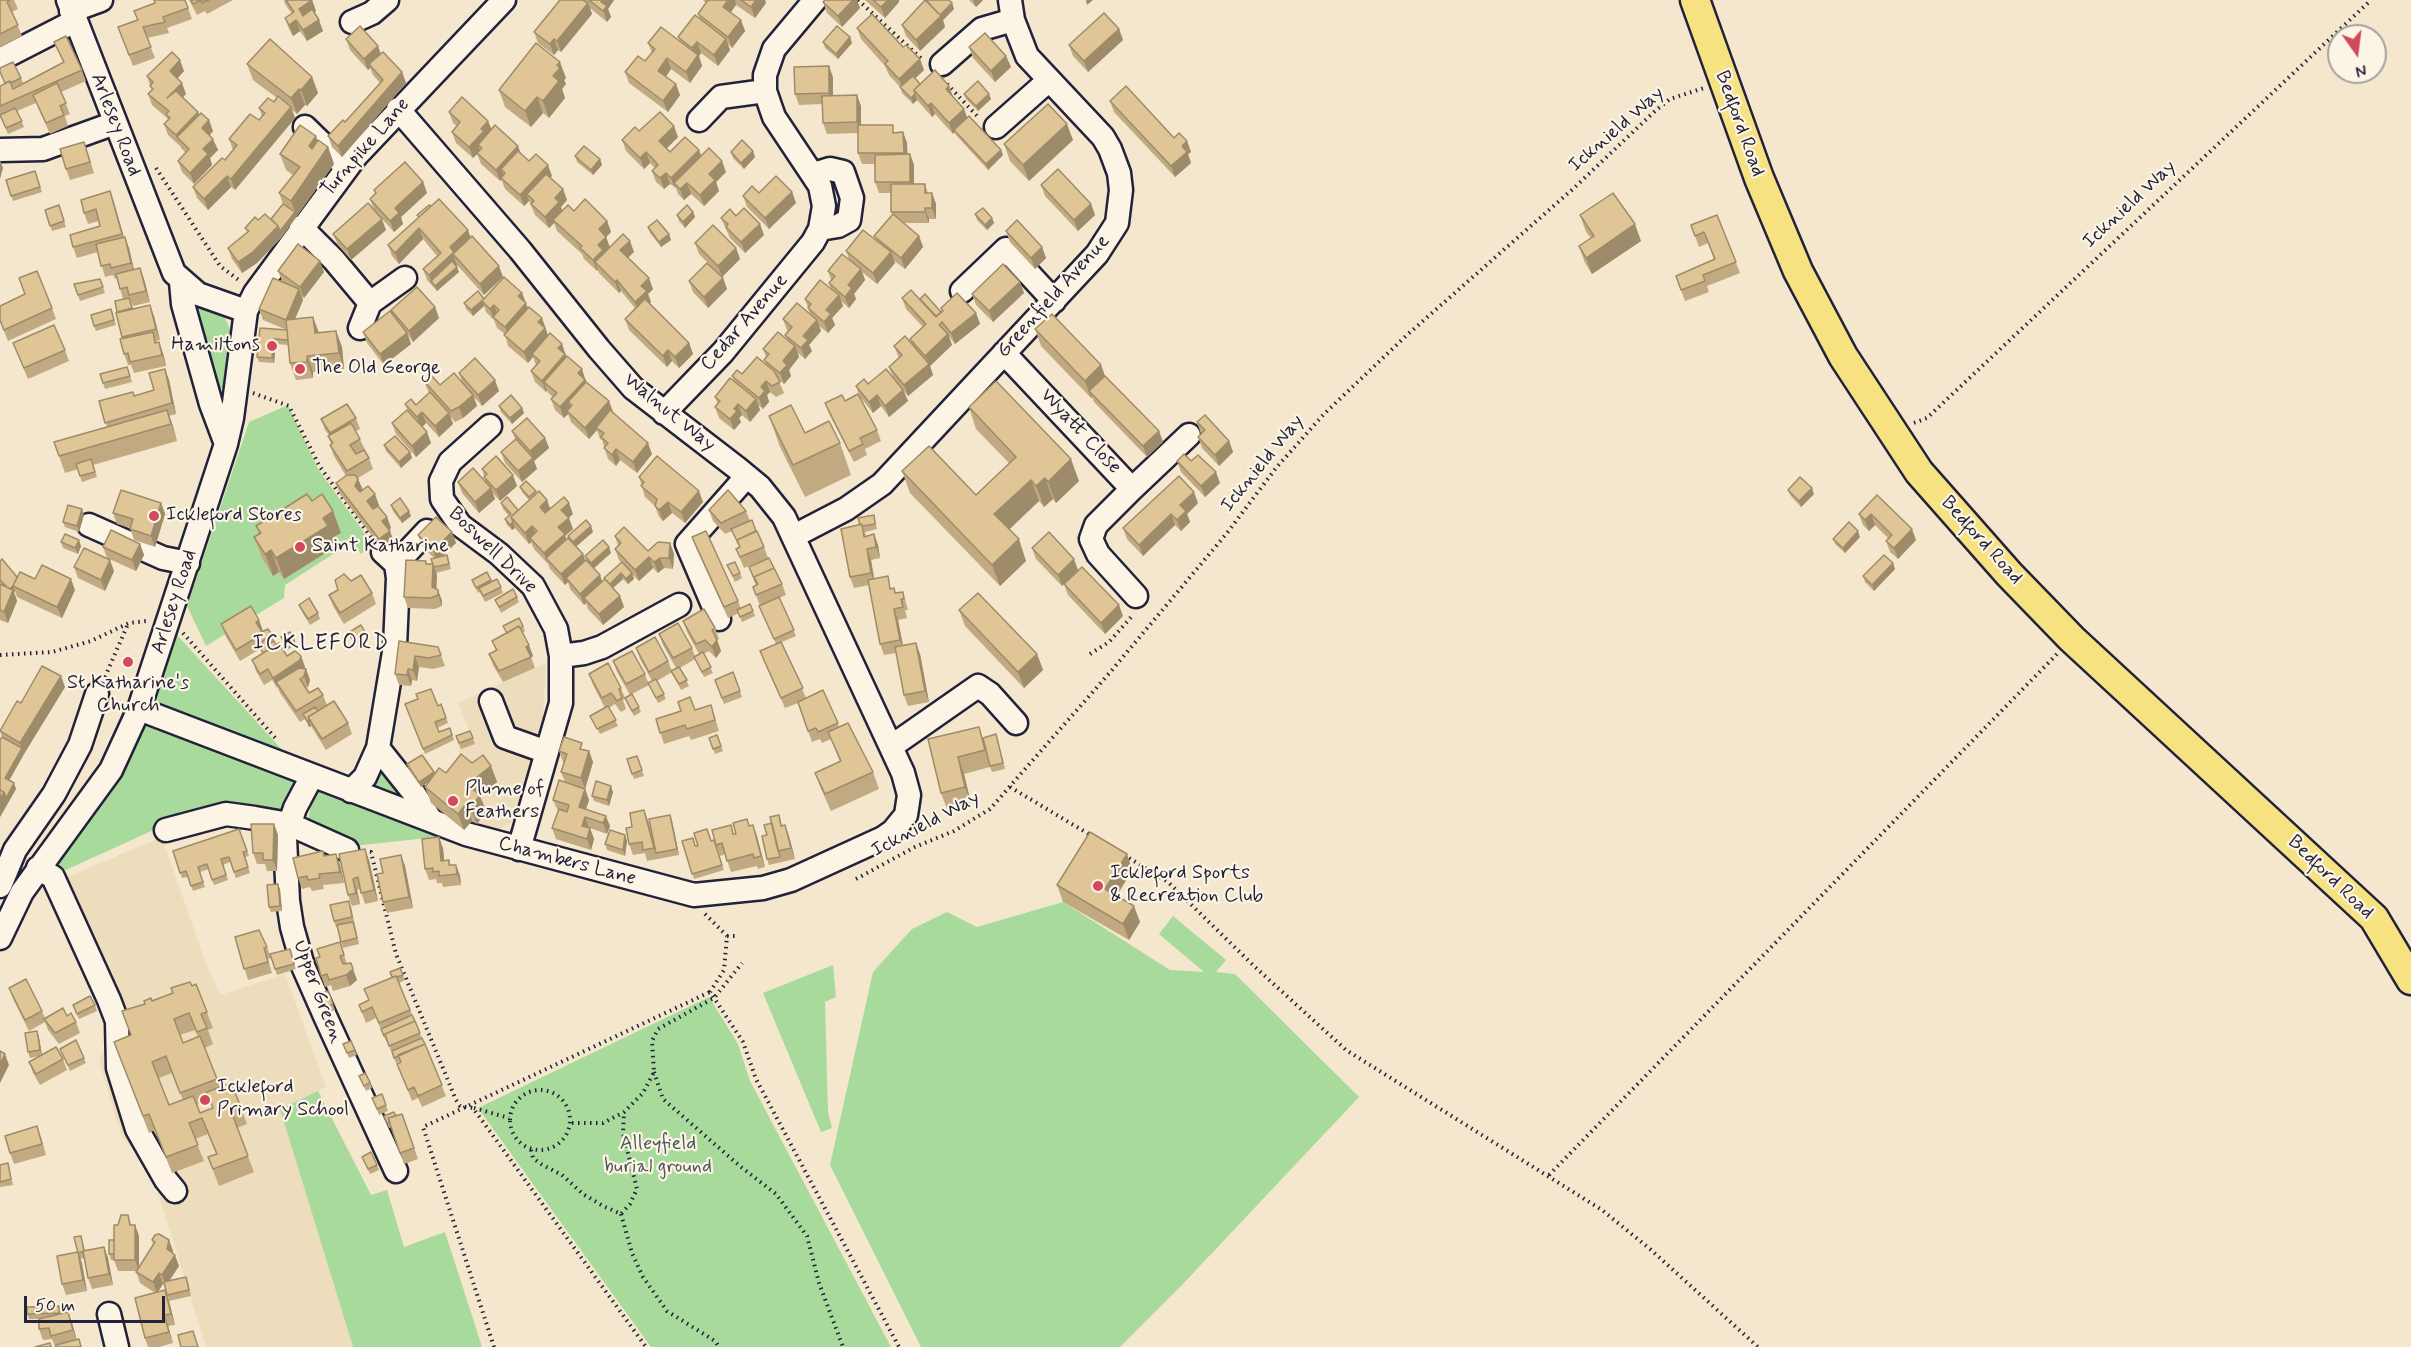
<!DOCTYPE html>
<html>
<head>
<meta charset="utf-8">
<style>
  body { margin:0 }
  #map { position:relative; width:2411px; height:1347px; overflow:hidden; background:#f4e7cd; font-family:Mynerve,sans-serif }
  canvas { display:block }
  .north { position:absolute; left:2327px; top:24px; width:60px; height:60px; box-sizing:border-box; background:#fcf5e5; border:2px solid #a5a1a1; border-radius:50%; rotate:166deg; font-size:16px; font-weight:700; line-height:24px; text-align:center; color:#22223b }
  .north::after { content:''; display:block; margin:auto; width:21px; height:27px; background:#d1495b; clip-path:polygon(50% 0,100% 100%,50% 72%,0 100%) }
  .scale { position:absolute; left:24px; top:1296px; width:141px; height:27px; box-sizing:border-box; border:3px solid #22223b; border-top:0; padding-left:8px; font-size:18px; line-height:21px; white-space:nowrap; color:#22223b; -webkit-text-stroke:4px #fcf5e5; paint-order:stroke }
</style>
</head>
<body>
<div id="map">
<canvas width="2411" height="1347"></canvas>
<div class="north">N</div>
<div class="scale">50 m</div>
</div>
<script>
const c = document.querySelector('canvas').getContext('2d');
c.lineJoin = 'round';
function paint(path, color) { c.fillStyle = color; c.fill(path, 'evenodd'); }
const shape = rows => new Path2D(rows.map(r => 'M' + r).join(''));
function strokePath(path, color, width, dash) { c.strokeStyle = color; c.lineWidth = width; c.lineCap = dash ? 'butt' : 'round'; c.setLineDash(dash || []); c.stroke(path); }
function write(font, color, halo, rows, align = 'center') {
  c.font = font + ' Mynerve,sans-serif'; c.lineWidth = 4.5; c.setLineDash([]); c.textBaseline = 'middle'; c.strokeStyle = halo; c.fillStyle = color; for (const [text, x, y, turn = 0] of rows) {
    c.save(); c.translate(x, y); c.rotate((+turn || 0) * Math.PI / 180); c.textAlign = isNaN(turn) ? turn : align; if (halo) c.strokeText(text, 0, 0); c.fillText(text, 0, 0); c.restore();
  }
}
const built = shape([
  [546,663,543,718,517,815,511,823,496,831,475,830,435,811,418,791,461,759,457,741,471,735,458,703],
  [162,837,204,958,220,995,285,974,326,1087,280,1109,353,1347,206,1347,151,1170,121,1135,99,1060,111,1037,92,991,44,887]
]);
const green = shape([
  [198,307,203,307,224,316,233,336,227,386,220,389,216,387,196,308],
  [288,405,318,469,373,545,361,554,352,542,285,585,284,598,206,646,187,606,249,422],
  [177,635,287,755,301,779,284,814,233,804,204,807,57,874,56,864,115,784],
  [384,767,415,801,374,789,372,783],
  [317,784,455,835,353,846,322,829,308,818],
  [1063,902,1170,970,1204,972,1159,934,1173,916,1226,960,1216,972,1235,974,1359,1097,1181,1286,1120,1347,921,1347,830,1165,873,972,912,929,947,912,977,927],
  [833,965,836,997,825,1002,828,1112,832,1128,821,1132,763,993],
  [709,997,738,1044,750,1081,891,1347,651,1347,478,1108],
  [318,1091,371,1195,387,1190,404,1247,445,1232,482,1347,353,1347,280,1109]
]);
const path = shape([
  [858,0,924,61],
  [947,84,979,118],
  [156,168,220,266,240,281],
  [253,393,289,406,320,467,371,537],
  [1914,423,1927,418,2371,0],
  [183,633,277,740],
  [1090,654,1109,642,1133,615],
  [0,655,52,652,91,641,129,623,146,621],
  [105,677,128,624],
  [1010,787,1092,836],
  [364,852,371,852,396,954,456,1100,460,1106,473,1108,646,1347],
  [1124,855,1168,882,1255,967,1346,1050,1602,1210,1650,1249,1758,1347],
  [856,879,915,847,954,831,990,809,1112,670,1227,533,1276,468,1324,414,1407,335,1574,188,1655,111,1670,99,1704,88],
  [705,914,727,936,724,970,710,992,743,1042,756,1079,899,1347],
  [727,936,737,936],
  [654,1072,663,1099,741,1167,776,1194,807,1236,819,1283,843,1347],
  '510 1120a30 30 0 1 1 60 0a30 30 0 1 1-60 0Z',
  [474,1108,509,1118],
  [572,1123,603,1123,624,1112,643,1093,654,1072,652,1041,658,1029,714,998,742,963],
  [531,1150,533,1158,541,1164,562,1175,583,1194,603,1206,621,1214,630,1204,637,1189,623,1133,624,1113],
  [1549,1175,2057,654],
  [621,1214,632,1253,643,1277,667,1311,715,1341,719,1347],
  [494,1347,423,1127,710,992]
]);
const minor = shape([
  [68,0,174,273,198,294,246,311],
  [71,11,101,0],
  [352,22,372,13,387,0],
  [1,59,75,21],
  [942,64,982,29,1013,20],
  [699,120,721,97,765,91],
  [305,127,347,168],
  [996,127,1048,81],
  [0,150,43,149,115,123],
  [814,174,830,169,843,172,852,198,849,220,838,226,820,229],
  [301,227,334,260,370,303],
  [181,282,183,304,211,404,226,444],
  [962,291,1006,249,1054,301],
  [360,328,370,303,405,278],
  [1004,353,1132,489,1096,525,1091,539,1098,554,1136,596],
  [664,413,723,352,813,242,820,229,824,206,820,186,774,117,765,91,765,75,774,49,815,0],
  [490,426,450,462,441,481,442,499,460,525,499,554,533,586,556,629,561,656,561,703,519,849],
  [1132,489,1189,435],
  [89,525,163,558,188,563],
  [794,536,846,509,882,484,1097,254,1117,223,1121,190,1119,173,1110,149,1103,137,1027,56,1013,20,1010,0],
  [396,564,427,531],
  [719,619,687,544,747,476],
  [561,656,584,653,602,647,679,605],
  [491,701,505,737,547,752],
  [139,709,466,834,694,895,763,888,791,880,883,838,893,831,906,815,909,795,903,773,784,517,760,487,737,468,633,388,599,349,520,250,398,109],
  [892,746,978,686,990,694,1016,723],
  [378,748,413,792,431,820],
  [312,776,295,808,285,838,288,901,292,927,303,966,325,1016,396,1171],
  [351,791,365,777,378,748,395,646,398,578,396,564,383,552],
  [166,830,226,814,255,818,289,824,347,850],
  [38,868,53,877,109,1000,117,1021,118,1068,137,1129,166,1180,175,1191],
  [0,886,15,850,54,794,80,745,97,694],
  [0,938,22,892,111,770,139,709,226,444,232,418,246,311,255,293,356,156,504,0],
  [109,1314,117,1347]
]);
const major = shape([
  [1695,0,1759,178,1798,271,1843,356,1919,472,2009,574,2072,639,2374,918,2411,980]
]);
const wall = shape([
  [0,0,14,0,18,9,12,12,22,36,0,47],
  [185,0,192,19,167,28,169,33,147,38,155,58,133,66,118,27],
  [189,0,233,0,207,14,205,11,197,15],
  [284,0,312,0,316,11,314,13,323,31,307,41,300,31,293,36,289,29,285,18,292,14,285,4],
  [560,0,614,0,608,9,611,17,607,22,590,8,592,14,561,52,558,50,554,55,538,43,534,32],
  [703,0,765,0,766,3,755,18,736,5,731,11,730,13,741,20,745,31,732,48,728,44,730,50,718,66,701,53,699,56,702,66,690,83,671,69,666,77,680,95,668,112,629,83,625,72,645,61,652,53,648,43,680,41,678,37,700,19,698,14,706,3],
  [865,0,899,0,899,2,885,18],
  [924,0,949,0,952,3,954,9,943,20,945,27,920,51,906,36,902,25,924,1],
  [969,0,983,0,976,7],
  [823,2,860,8,842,27,827,13],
  [857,28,924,70,915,78,920,84,949,86,953,97,967,117,1001,150,1003,155,988,170,956,135,955,132,953,134,935,114,932,117,917,100,913,104,902,93,901,88,889,75,885,66,861,39],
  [1119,29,1123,40,1088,72,1073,56,1069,45],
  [850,37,852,43,838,59,825,48,823,42],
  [346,39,381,53,402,72,406,83,342,157,332,147,328,136,345,122,380,83,373,75,370,68,368,70,350,50],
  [54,42,82,70,86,81,61,92,70,114,65,116,68,126,50,134,36,103,17,111,24,127,8,134,1,118,0,118,0,86,5,83,0,73,0,68,21,78,23,83,13,88,13,89,63,62],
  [969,47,1006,56,1011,67,995,82,973,58],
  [247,64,312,77,318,93,307,106,305,105,297,114,292,110,295,118,235,190,231,187,208,210,197,198,193,187,225,160,233,150,229,139,259,120,262,116,259,108,274,102,277,98,253,80],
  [184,71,177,79,186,94,183,97,198,112,199,115,213,131,210,135,218,150,210,158,212,165,194,184,182,172,178,161,186,153,181,148,180,145,180,146,168,135,164,124,168,120,167,118,152,105,148,94,152,91,147,76],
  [833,77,833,96,861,106,861,125,895,132,903,132,907,143,907,154,910,154,914,165,914,184,925,184,928,193,932,193,936,204,936,219,929,219,929,223,903,223,919,236,923,247,905,269,893,260,895,263,877,284,862,272,865,280,854,294,856,299,849,308,841,301,843,306,832,318,835,325,828,333,819,326,821,331,809,345,812,351,805,359,798,353,799,357,789,370,791,376,784,384,778,379,784,393,776,397,770,392,767,395,769,402,763,409,758,405,760,410,750,422,742,415,739,418,741,422,734,430,719,418,715,407,718,404,715,397,734,381,732,376,742,374,766,364,764,360,766,357,763,349,787,339,785,335,788,331,787,330,783,319,810,314,805,299,831,289,829,283,831,280,828,271,849,259,846,251,876,240,874,236,892,215,891,193,879,193,875,182,875,164,862,164,858,153,858,133,827,134,823,123,822,104,799,105,795,94],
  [566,78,564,80,566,84,562,89,565,98,549,118,543,113,531,127,505,107,499,90],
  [964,94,991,99,978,111,966,99],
  [1110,101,1174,138,1187,141,1191,152,1188,154,1191,163,1175,177,1114,112],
  [449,112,488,121,492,129,529,161,552,176,550,177,563,189,567,200,561,207,562,211,574,211,607,221,611,232,606,237,610,247,634,252,628,258,653,289,648,294,651,302,649,303,689,343,693,354,679,368,672,361,667,367,629,330,625,319,635,308,621,291,619,293,599,273,598,270,597,271,584,259,582,254,557,231,554,223,549,228,535,215,529,201,524,206,505,189,501,179,500,181,481,164,477,154,473,158,456,143,452,132,457,126,453,123],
  [639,131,678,137,667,148,670,152,699,150,701,156,726,172,716,182,719,191,704,206,691,194,684,200,678,194,676,188,670,184,664,189,656,182,652,171,655,168,650,163,644,169,626,151,622,140],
  [1073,140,1029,181,1010,161,1004,144],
  [318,141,328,147,334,164,282,237,257,263,242,273,232,259,228,248,247,232,245,228,258,220,271,219,283,204,279,193,293,175,286,170,280,154],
  [731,152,755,157,744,169,733,158],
  [88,153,94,173,70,180,66,169],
  [575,156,600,159,602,165,593,175,577,162],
  [35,171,42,192,13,201,6,180],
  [423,182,427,193,401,217,403,224,394,232,374,210,370,199,375,194,374,190],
  [1041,185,1091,204,1095,215,1078,231,1045,196],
  [110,191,124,237,129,248,134,270,140,268,144,279,150,302,133,306,130,299,133,309,154,316,160,340,156,341,163,353,166,366,134,373,131,365,128,365,124,354,122,339,116,313,117,313,115,301,123,299,117,278,115,279,113,275,105,277,98,252,77,258,73,247,100,226,99,221,88,224,84,213],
  [792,192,796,203,769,229,747,207,743,196],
  [59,205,66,227,52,231,45,210],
  [693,212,695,217,685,228,679,221,677,215],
  [975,214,992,218,994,223,987,230,977,220],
  [417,215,470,238,503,277,484,295,457,265,456,265,459,272,437,291,427,280,423,269,437,256,423,239,399,264,392,256,388,245,418,218],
  [1580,215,1641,241,1592,274,1585,263,1579,246,1591,238,1586,232],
  [1717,215,1740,273,1707,286,1709,292,1685,301,1676,276,1714,259,1708,243,1699,247,1691,225],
  [736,216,764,235,745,253,730,238,721,218],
  [648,227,669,234,671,240,661,247,650,233],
  [386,230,351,260,338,245,333,234],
  [1006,231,1042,247,1046,258,1035,269,1010,242],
  [695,243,736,248,740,259,722,277,699,254],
  [278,271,324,272,304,298,302,296,303,300,295,319,319,333,336,331,342,347,344,369,313,372,313,378,296,380,290,363,288,345,276,344,274,363,259,362,257,357,260,328,287,330,263,320,259,309,282,281],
  [19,278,52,308,56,319,8,341,0,321,25,294],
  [723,278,727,289,708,308,693,292,689,281],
  [100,279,105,293,80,301,74,284],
  [1020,282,1024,293,993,322,976,305,972,294],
  [522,293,528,308,542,318,548,335,562,344,566,356,586,380,586,382,609,401,613,412,652,454,637,473,620,460,616,466,608,459,602,440,600,439,597,430,589,439,571,422,568,414,564,418,555,410,551,399,553,397,548,393,547,390,546,392,535,382,531,371,536,365,533,357,528,363,508,346,505,334,497,328,494,320,486,312,484,306,473,316,466,309,464,303,484,299],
  [902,298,920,299,942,312,941,308,976,313,980,324,955,344,949,336,952,345,930,366,933,375,908,396,904,391,908,401,889,417,881,406,873,413,861,398,877,430,881,441,865,449,867,455,854,462,829,414,825,403,845,401,859,395,856,386,893,377,889,367,899,358,894,346,912,344,910,339,923,327,906,309],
  [435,307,439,318,413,342,408,335,411,344,384,365,367,343,363,332,393,315,391,310],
  [111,309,116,325,96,331,94,326],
  [1035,329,1101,365,1105,376,1159,431,1163,442,1147,457,1094,402,1092,397,1091,398,1041,346],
  [13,343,65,350,69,361,28,379],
  [165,369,169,380,176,414,169,416,177,441,93,465,97,477,82,482,78,469,65,473,59,456,107,427,99,401,134,396,154,390],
  [129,373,132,382,105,389,103,383],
  [459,373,499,391,482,406,474,397,477,406,463,418,455,422,450,416,453,424,439,437,426,423,422,427,431,443,416,457,396,434,392,423,408,411,405,404,416,405,429,393,424,381,440,385,462,382],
  [499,406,522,408,524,413,512,424,501,412],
  [969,407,1079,481,1056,503,1053,499,1044,507,1039,501,1009,530,1026,561,1000,586,910,493,902,471,976,495,1009,463,976,429],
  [769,416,805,433,840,443,851,475,805,497,780,447],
  [356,418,360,429,356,431,369,458,373,469,358,478,362,490,379,505,378,506,387,517,391,528,389,530,394,542,383,550,340,494,336,483,346,476,334,456,330,445,331,444,328,436,329,435,325,430,321,419],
  [1197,422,1229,441,1233,452,1219,466,1202,448,1198,437,1201,434],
  [512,431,545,438,549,448,534,461,537,469,522,482,505,463,501,452,515,439],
  [384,445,410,452,412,458,401,468,386,451],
  [1177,461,1220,483,1205,497,1181,472],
  [482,469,517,486,500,501,492,492,495,499,479,513,462,493,458,482,486,483],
  [639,477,703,502,685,523,672,513,663,521,659,517,655,506,645,497],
  [520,487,537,493,547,500,550,509,573,514,568,518,573,529,565,536,567,540,570,540,568,536,593,532,576,547,583,554,585,561,586,560,585,556,609,547,611,553,594,568,603,582,605,580,604,578,621,563,619,560,615,549,618,546,615,536,648,551,670,543,674,554,673,569,664,568,658,573,653,568,639,581,632,574,634,579,628,584,623,579,613,588,620,596,624,607,603,625,588,609,586,603,584,605,570,589,568,582,565,585,550,569,548,564,534,549,531,542,529,544,515,528,512,530,507,525,505,519,509,516,503,509,501,503,518,510,529,500,522,492],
  [1788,490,1814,494,1801,507,1790,495],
  [1877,495,1916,540,1898,559,1890,552,1886,541,1888,538,1875,525,1869,531,1863,525,1859,514],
  [312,501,333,511,341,533,332,538,335,547,284,579,279,572,273,576,262,558,254,537,259,534,256,526],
  [161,503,165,514,155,547,134,540,130,528,117,524,113,513],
  [1198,503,1187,514,1190,522,1181,531,1175,525,1143,556,1127,539,1123,528],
  [391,505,411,516,402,523,393,511],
  [709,510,746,511,750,521,764,547,768,558,744,568,736,549,739,547,732,531,725,534,713,521],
  [84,515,79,532,65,527,63,522],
  [874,515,877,529,865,532,866,536,874,534,878,545,880,558,871,560,874,578,892,589,894,588,896,593,903,592,908,610,905,610,907,618,898,620,903,645,920,654,929,702,908,706,904,695,896,653,884,655,880,644,869,585,854,588,850,577,860,525],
  [452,532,456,543,442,557,447,555,451,569,436,573,437,575,436,589,438,590,442,601,442,606,435,609,408,608,404,597,427,564,432,564,434,558,422,546,418,535],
  [692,537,738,601,741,609,750,604,755,616,742,622,739,613,728,618,696,548],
  [1860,537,1845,553,1835,544,1833,539],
  [61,542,81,546,78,554,63,548],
  [140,544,144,555,136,571,107,558,103,547],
  [1032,548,1078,570,1062,586,1036,559],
  [0,561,17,577,35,579,75,590,62,618,17,597,15,591,14,592,17,601,8,623,0,620,0,584,2,585,0,583],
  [735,562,742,578,735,582,727,565],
  [1893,563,1895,569,1874,591,1865,582,1863,576],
  [74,567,114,571,105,591,78,578],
  [749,567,782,584,786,595,779,598,796,636,782,642,806,698,823,690,839,727,873,772,879,789,831,811,821,789,815,773,840,762,831,739,822,743,820,739,812,742,798,703,785,708,764,662,760,651,776,644,759,606,760,606,753,587,757,585],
  [487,572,492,582,501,587,503,593,485,602,480,592,478,593,472,580],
  [351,581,372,593,376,604,344,624,333,606,329,595],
  [1064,584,1123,616,1105,634,1068,595],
  [517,597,519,602,501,613,495,600],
  [299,605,318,613,320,619,310,625,301,610],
  [959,610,1037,654,1043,670,1024,688,965,626],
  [683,621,715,628,719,639,717,640,721,651,716,658,709,651,703,654,713,673,704,677,695,659,680,668,689,686,681,690,672,672,657,681,666,699,658,703,648,683,652,681,640,659,636,648,668,661,672,671,676,668,663,645,659,634,692,648,695,656,699,654,687,632],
  [221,624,263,631,272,635,276,645,287,656,301,656,305,667,305,669,306,669,310,680,308,687,306,688,309,693,323,695,327,705,348,723,352,734,326,750,311,726,309,727,305,719,300,722,280,693,278,688,272,680,264,685,256,671,252,660,263,653,260,649,240,661,225,635],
  [503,626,523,626,525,631,523,633,533,656,531,657,535,668,503,682,493,665,489,654,496,651,492,641,506,633],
  [365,632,367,638,355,645,348,633],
  [399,641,438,647,445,666,433,669,419,667,417,681,412,680,411,686,399,685,395,674],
  [613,661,645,674,649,685,630,695,617,672],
  [733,672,742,697,724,704,715,680],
  [589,674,621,688,625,698,639,707,641,712,634,716,625,699,623,700,626,709,621,712,615,704,609,708,618,726,600,734,590,716,605,708,593,685],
  [65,687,24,754,9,781,14,783,16,789,0,817,0,740,2,737,0,731,21,703],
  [405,704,438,706,441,704,448,723,437,728,439,732,450,728,454,740,425,754],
  [711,705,719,731,691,740,689,736,664,744,656,719,695,710],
  [470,731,475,744,461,749,456,736],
  [717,735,723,751,715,754,709,738],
  [983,738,998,740,1005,769,992,772,990,767,964,774,971,803,947,809,941,793,928,739],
  [585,750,589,751,593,762,585,789,589,800,586,809,610,826,607,834,590,828,594,839,591,850,556,839,552,828,558,811,553,800,565,782,561,772,564,763,563,762,559,751],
  [637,756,644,776,634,779,627,759],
  [472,763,491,766,497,782,480,796,486,811,477,824,472,821,464,830,431,803,425,787,428,782,421,787,409,770,407,764,434,772,435,774,446,773],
  [613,792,609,806,594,801,592,796],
  [670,815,672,821,679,855,647,861,645,853,633,855,629,844,632,827,648,821,653,839],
  [779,815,782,826,785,825,789,836,795,859,769,865,767,859,767,835,772,823],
  [274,824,278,835,277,871,267,871,265,864,257,864,253,853],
  [753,825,765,867,758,869,757,866,731,872,725,854,720,856,716,845,734,834],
  [239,829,249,856,245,857,250,873,236,878,230,862,223,865,228,880,214,885,209,869,200,872,205,887,193,891,188,877,182,878,173,851],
  [625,835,627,841,625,856,607,850,605,844],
  [714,840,724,870,694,879,682,841,696,846],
  [443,848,444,860,449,860,450,865,456,865,460,876,461,885,443,887,442,883,437,883,436,879,429,880,425,869],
  [323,851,325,856,340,865,344,883,323,885,324,889,312,891,310,887,302,889,298,878],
  [339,854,369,860,378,901,365,904,360,889,357,890,360,904,352,906,348,895],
  [1127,854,1132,870,1117,896,1140,922,1129,940,1063,902,1057,885],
  [401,855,405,866,413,908,387,913,383,902,383,873],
  [280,889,282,911,271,912,269,907],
  [351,906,359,944,343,948,338,927,336,927,334,921],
  [235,937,267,947,271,958,268,959,272,973,248,980],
  [340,942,347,964,357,980,350,986,333,991,331,985,325,987,321,976,320,957],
  [290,949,296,969,277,975,270,954],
  [400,968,405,980,399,983,446,1096,422,1107,418,1098,412,1101,397,1064,401,1062,400,1061,396,1063,387,1041,386,1041,376,1018,366,1023,359,1005,369,1000,364,989,392,977],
  [196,984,213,1028,208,1030,213,1044,205,1048,220,1087,231,1083,247,1124,237,1128,254,1172,219,1186,208,1157,216,1154,208,1134,195,1139,204,1161,172,1173,155,1130,149,1133,114,1042,131,1035,122,1011,145,1004],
  [195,1030,198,1037,183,1043,180,1035],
  [172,1073,183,1100,169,1105,159,1078],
  [210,1100,213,1108,200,1113,197,1105],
  [9,988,42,1011,45,1018,67,1016,76,1022,80,1033,59,1044,48,1030,45,1022,29,1031,13,999],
  [328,991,335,1010,326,1013,319,994],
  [73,1005,95,1005,97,1011,79,1019],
  [37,1031,39,1037,42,1055,63,1059,67,1070,40,1085,33,1073,29,1062,39,1056,30,1058,28,1052],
  [351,1041,357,1055,349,1058,343,1044],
  [60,1049,84,1058,86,1063,70,1071],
  [359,1076,370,1082,372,1088,366,1091],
  [382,1094,388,1111,379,1115,372,1098],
  [402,1114,418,1159,404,1164,392,1127,389,1128,384,1116,396,1116],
  [41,1137,46,1155,14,1164,10,1153],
  [362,1157,377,1165,379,1170,370,1174],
  [8,1163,13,1185,0,1187,0,1165],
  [128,1215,131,1225,135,1225,139,1236,139,1267,153,1244,152,1240,169,1240,173,1251,173,1253,179,1266,169,1280,186,1277,188,1282,191,1296,169,1301,165,1285,163,1284,158,1292,165,1290,169,1301,175,1325,168,1326,173,1343,159,1347,148,1347,145,1338,155,1293,140,1283,136,1271,118,1271,114,1260,111,1260,109,1254,118,1225],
  [83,1242,85,1251,104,1247,108,1258,113,1285,92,1289,88,1278,84,1258,80,1259,87,1291,66,1295,62,1284,77,1252],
  [59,1306,61,1313,72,1323,77,1340,79,1339,82,1347,55,1347,52,1339,43,1340,39,1329,41,1319,29,1319,27,1314]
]);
const shadedWall = shape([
  [312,0,316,11,303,20,299,9],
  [602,0,614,0,608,9,611,17,607,22,601,2],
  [728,0,735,0,736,5,727,18,723,7],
  [756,0,765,0,766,3,755,18,751,7],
  [853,0,857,0,860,8,842,27,838,16],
  [888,0,899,0,899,2,885,18,881,7],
  [973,0,983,0,976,7],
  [1086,0,1093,0,1087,5],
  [588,3,592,14,561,52,557,41],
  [952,3,954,9,943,20,945,27,920,51,916,40],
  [296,20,300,31,293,36,289,25],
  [319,20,323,31,307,41,303,30],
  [741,20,745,31,732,48,728,37],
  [1119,29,1123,40,1088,72,1084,61],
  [850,37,852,43,838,59,836,54],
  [554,39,558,50,554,55,550,44],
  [726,39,730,50,718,66,714,55],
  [697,42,701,53,699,56,702,66,690,83,686,72,696,58,692,48],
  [378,46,382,57,369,64,370,68,368,70,364,59],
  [1006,56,1011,67,995,82,991,71],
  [667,58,671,69,662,82,658,71],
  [920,59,924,70,903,90,899,79],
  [180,60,184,71,174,82,170,71],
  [560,62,566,78,564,80,566,84,562,89,565,98,549,118,543,101,557,65],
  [829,66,833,77,833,104,829,93],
  [402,72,406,83,342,157,338,146],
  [312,77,318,93,307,106,301,90],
  [182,83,186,94,171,109,167,98],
  [676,84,680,95,668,112,663,101],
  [949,86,953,97,946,89],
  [299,89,305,105,297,114,291,98],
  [915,94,917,100,913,104,911,98],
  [989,94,991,99,978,111,976,106],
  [857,95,861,106,861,133,857,122],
  [537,97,543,113,531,127,525,111],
  [931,103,935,114,932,117,928,106],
  [291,107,295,118,235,190,231,179],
  [964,109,968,120,954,130,955,132,953,134,949,123],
  [198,112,202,123,177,137,180,146,176,135],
  [209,120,213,131,206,139,202,128],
  [488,121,492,132,478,145,480,151,473,158,469,147,481,129],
  [1067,124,1073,140,1029,181,1023,165],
  [674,126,678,137,663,152,659,141],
  [903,132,907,143,908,164,904,153],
  [316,136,322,152,314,162,309,146],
  [213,139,218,150,210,158,212,165,194,184,190,173,203,149],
  [1187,141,1191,152,1188,154,1191,163,1175,177,1171,166,1182,146],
  [518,146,522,157,505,173,501,169,504,176,500,181,496,170],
  [328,147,334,164,282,237,257,263,242,273,238,262,295,212,291,201],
  [699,150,703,161,674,183,675,189,671,178],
  [1001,150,1003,155,988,170,986,164],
  [753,151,755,157,744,169,741,163],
  [646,152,650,163,644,169,640,158],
  [910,154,914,165,914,193,910,182],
  [600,159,602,165,593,175,591,170],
  [0,160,3,168,0,179],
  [722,161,726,172,716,182,719,191,704,206,700,195,709,174],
  [548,165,552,176,531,198,527,194,529,201,524,206,520,195],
  [666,173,670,184,664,189,660,178],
  [227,176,231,187,208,210,204,199],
  [423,182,427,193,401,217,403,224,394,232,390,221,395,208],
  [687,183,691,194,684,200,680,189],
  [563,189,567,200,561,207,563,213,553,220,554,223,549,228,545,217,555,198],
  [110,191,114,202,126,245,122,234],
  [792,192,796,203,769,229,765,218],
  [932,193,936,204,936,219,932,208],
  [1091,204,1095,215,1078,231,1074,220],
  [925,208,929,219,929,223,925,212],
  [693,212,695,217,685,228,683,222],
  [992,218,994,223,987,230,985,225],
  [382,219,386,230,351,260,347,249],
  [607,221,611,232,606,237,610,248,595,262,598,270,597,271,593,260,598,245,599,229],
  [760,224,764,235,745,253,741,242],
  [1635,224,1641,241,1592,274,1586,258],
  [419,228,423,239,399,264,395,253],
  [468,230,472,241,453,254,457,265,434,285,431,281,429,275,450,247],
  [669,234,671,240,661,247,659,242],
  [919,236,923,247,905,269,901,258],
  [125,237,129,248,135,274,131,263],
  [630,241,634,252,624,261,620,250],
  [1042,247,1046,258,1035,269,1031,258],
  [736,248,740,259,722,277,718,266],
  [891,252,895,263,877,284,873,273],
  [320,261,324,272,304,298,300,287],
  [499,266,503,277,484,295,480,284],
  [457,267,459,272,437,291,435,286],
  [140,268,144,279,150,302,146,291],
  [861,269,865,280,854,294,856,299,849,308,845,297,848,285],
  [649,278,653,289,648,294,651,302,639,313,635,302,641,286],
  [723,278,727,289,708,308,704,297],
  [617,280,621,291,619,293,615,282],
  [1020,282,1024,293,993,322,989,311],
  [299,289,303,300,290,331,286,320],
  [522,293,530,314,509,338,505,327,518,296],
  [839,295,843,306,832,318,835,325,828,333,824,322,826,310],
  [484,299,482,301,484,306,473,316,471,310],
  [150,305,154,316,160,340,156,329],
  [494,305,498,316,493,317,494,320,490,309],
  [435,307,439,318,413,342,409,331],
  [976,313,980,324,955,344,951,333],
  [313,317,319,333,315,333],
  [542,318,549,339,532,354,533,357,528,363,524,352,538,322],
  [817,320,821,331,809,345,812,351,805,359,801,348,803,336],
  [336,331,342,347,344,369,339,353],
  [407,333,411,344,384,365,380,354],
  [948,334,952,345,930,366,933,375,908,396,904,385,929,364,925,356],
  [274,339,276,344,274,363,272,358],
  [159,342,163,353,166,366,162,355],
  [689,343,693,354,679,368,675,357],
  [562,344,569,365,544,382,547,390,546,392,542,381,558,348],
  [795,346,799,357,789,370,791,376,784,384,780,373,783,361],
  [668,350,672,361,667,367,663,356],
  [307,356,313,372,313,378,307,362],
  [1101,365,1107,382,1089,391,1092,397,1091,398,1085,381],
  [165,369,169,380,176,414,172,403],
  [582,369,589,391,572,405,568,402,572,410,567,411,568,414,564,418,560,407,578,373],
  [495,380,499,391,482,406,478,395],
  [766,381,770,392,767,395,769,402,763,409,759,398,761,387],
  [903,390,908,401,889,417,885,406],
  [473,395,477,406,463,418,459,407],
  [877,395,881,406,873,413,869,402],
  [756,399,760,410,750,422,746,411],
  [609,401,613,412,596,428,597,430,589,439,585,428],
  [738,404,742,415,739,418,741,422,734,430,730,419,734,409],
  [522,408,524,413,512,424,510,418],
  [167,410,173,426,177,441,171,424],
  [422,412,426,423,421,428,417,417],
  [449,413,453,424,439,437,435,426],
  [1159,431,1163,442,1147,457,1143,446],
  [427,432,431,443,416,457,412,446],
  [545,438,549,448,534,461,537,469,522,482,518,471,533,458,530,451],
  [1229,441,1233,452,1219,466,1215,455],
  [648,443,652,454,637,473,633,462],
  [616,449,620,460,616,466,612,455],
  [410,452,412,458,401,468,399,462],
  [1071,459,1079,481,1056,503,1048,482],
  [1216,472,1220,483,1205,497,1201,486],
  [513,475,517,486,500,501,496,490],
  [1045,478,1053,499,1044,507,1036,486],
  [358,479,363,490,359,497,355,486],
  [1031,480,1039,501,1002,536,994,514],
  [491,488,495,499,479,513,475,502],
  [1812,488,1814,494,1801,507,1799,501],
  [699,491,703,502,685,523,681,512],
  [1194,492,1198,503,1187,514,1190,522,1181,531,1177,520,1180,505],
  [375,494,379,505,371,512,367,501],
  [547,500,551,511,544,518,540,507],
  [668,502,672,513,663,521,659,510],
  [161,503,165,514,155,547,151,536],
  [569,503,573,514,565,521,561,510],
  [82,509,84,515,79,532,77,526],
  [333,511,341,533,332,538,335,547,284,579,276,558,323,518],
  [409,511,411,516,402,523,400,518],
  [1171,514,1175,525,1143,556,1139,545],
  [1871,514,1875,525,1869,531,1865,520],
  [387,517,391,528,386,532,382,521],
  [569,518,573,529,565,536,569,545,546,558,548,564,544,553,558,527],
  [513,522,515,528,512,530,510,525],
  [532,526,537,537,530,538,531,542,529,544,525,533],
  [591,526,593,532,575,547,573,542],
  [1912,529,1916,540,1898,559,1894,548],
  [390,531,394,542,383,550,379,539],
  [1858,531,1860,537,1845,553,1843,548],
  [452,532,456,543,437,561,433,550],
  [874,534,878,545,880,558,876,547],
  [1019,539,1026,561,1000,586,992,565],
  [79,540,81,546,78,554,75,548],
  [670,543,674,554,673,569,669,558],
  [140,544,144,555,136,571,132,560],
  [609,547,611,553,593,569,591,563],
  [867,549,871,560,875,584,871,573],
  [271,550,279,572,273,576,265,554],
  [583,554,587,565,566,578,568,582,565,585,561,574],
  [649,557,653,568,639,581,635,570],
  [660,558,664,568,658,573,654,562],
  [1074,559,1078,570,1062,586,1058,575],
  [110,560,114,571,105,591,101,580],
  [1893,563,1895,569,1874,591,1872,585],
  [433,564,437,575,436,598,432,587],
  [621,573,623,579,612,589,610,584],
  [632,573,634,579,628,584,626,579],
  [600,575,604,586,584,598,586,603,584,605,580,594],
  [71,579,75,590,62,618,57,607],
  [13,586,15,591,14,592,17,601,8,623,4,612,9,589],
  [438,590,442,601,442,606,438,595],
  [620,596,624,607,603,625,599,614],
  [1119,605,1123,616,1105,634,1101,623],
  [894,609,898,620,904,651,900,640],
  [259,620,263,631,260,633,256,622],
  [294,638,296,644,287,650,285,644],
  [717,640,721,651,716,658,712,647],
  [916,643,920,654,929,702,925,691],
  [529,645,533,656,530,658,526,647],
  [1037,654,1043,670,1024,688,1018,672],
  [301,656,305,667,304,671,276,682,277,689,273,678],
  [415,656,419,667,417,681,413,670],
  [306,669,310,680,308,687,304,676],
  [408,669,412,680,411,686,407,675],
  [61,676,65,687,24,754,20,743],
  [309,720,311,726,309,727,307,721],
  [22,748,24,754,7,784,5,778],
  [589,751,593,762,585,789,581,778],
  [958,757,964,774,971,803,965,787],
  [491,766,497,782,480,796,486,811,477,824,471,808,467,785],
  [434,772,436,777,421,787,419,782],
  [14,783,16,789,0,817,0,799,4,792],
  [611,786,613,792,609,806,607,800],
  [585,789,589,800,583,818,579,807],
  [466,804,472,821,464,830,458,814],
  [644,810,648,821,656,853,654,848],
  [670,815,672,821,679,855,677,849],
  [606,816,610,826,607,834,603,823],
  [585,817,589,828,582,826],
  [274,824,278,835,277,871,273,860],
  [753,825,757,836,765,867,761,856],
  [785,825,789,836,795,859,791,848],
  [590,828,594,839,591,850,587,839],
  [625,835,627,841,625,856,623,850],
  [439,837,443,848,445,872,441,861],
  [365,849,369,860,378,901,374,890],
  [336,854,340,865,344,883,340,872],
  [1127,854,1132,870,1111,905,1105,889],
  [401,855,405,866,413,908,409,897],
  [456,865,460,876,461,885,457,874],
  [353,879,357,890,360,904,356,893],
  [278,884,280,889,282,911,280,906],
  [1134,906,1140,922,1129,940,1123,924],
  [351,963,357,980,350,986,346,975],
  [37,1031,39,1037,42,1056,40,1050],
  [5,1054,9,1065,0,1083,0,1064],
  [135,1225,139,1236,139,1271,135,1260],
  [169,1240,173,1251,171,1260,167,1249],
  [104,1247,108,1258,113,1285,109,1274],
  [78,1252,82,1263,87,1291,83,1280],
  [175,1255,179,1266,166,1286,162,1275],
  [159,1273,163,1284,157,1293,153,1282],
  [165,1290,169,1301,175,1325,171,1314],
  [68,1312,72,1323,77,1341,73,1330],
  [164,1315,168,1326,173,1343,169,1332]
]);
const building = shape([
  [0,0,10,0,7,2,18,25,0,34,0,0],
  [154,0,185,0,188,8,163,17,165,22,143,27,151,47,129,55,118,27,138,20,134,11,155,3,154,0],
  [191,0,209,0,202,3,201,0,193,4,191,0],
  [286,0,312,0,299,9,303,16,312,9,319,20,303,30,296,20,289,25,285,18,294,12,286,0],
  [560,0,583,0,588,3,557,41,554,39,550,44,534,32,560,0],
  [589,0,602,0,601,2,607,6,603,11,589,0],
  [708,0,728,0,723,7,741,20,728,37,698,14,708,0],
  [741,0,756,0,751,7,741,0],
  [825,0,853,0,838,16,823,2,825,0],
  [873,0,888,0,881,7,873,0],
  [925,0,941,16,916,40,902,25,925,0],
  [926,0,949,0,952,3,940,15,926,0],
  [1104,13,1119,29,1084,61,1069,45,1104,13],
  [872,14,903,47,906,45,920,59,899,79,885,64,888,61,857,28,872,14],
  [695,15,726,39,714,55,697,42,692,48,678,37,695,15],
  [360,26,378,46,364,59,346,39,360,26],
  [837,26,850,37,836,54,823,42,837,26],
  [661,27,698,55,686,72,667,58,658,71,676,84,663,101,625,72,638,56,645,61,655,49,648,43,661,27],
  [985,33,1006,56,991,71,969,47,985,33],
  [66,36,82,70,0,106,0,86,10,81,13,89,64,62,54,42,66,36],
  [270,39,312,77,301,90,299,89,291,98,247,64,270,39],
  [536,43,560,62,557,65,560,68,553,76,559,81,543,101,537,97,525,111,499,90,536,43],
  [172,52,180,60,170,71,182,83,167,98,176,91,198,112,176,135,164,124,170,118,166,114,169,111,148,94,153,89,150,86,153,82,147,76,172,52],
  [383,52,402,72,338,146,328,136,343,120,345,122,383,80,369,64,383,52],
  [13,62,21,78,10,83,10,81,5,83,0,72,0,68,13,62],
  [829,66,829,93,795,94,794,67,829,66],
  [935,70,949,86,946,89,964,109,949,123,931,103,928,106,914,90,935,70],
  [913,76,920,84,914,90,915,94,911,98,900,87,913,76],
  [978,81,989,94,976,106,964,94,978,81],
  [57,83,66,103,60,106,64,115,46,123,33,95,57,83],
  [1126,86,1174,138,1179,133,1187,141,1182,146,1187,152,1171,166,1110,101,1126,86],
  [857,95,857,122,823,123,822,96,857,95],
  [278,96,291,107,231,179,227,176,204,199,193,187,222,158,225,160,237,145,229,139,250,114,259,120,265,113,259,108,268,98,274,102,278,96],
  [462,97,488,121,481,129,484,131,469,147,452,132,460,122,449,112,462,97],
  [1048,104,1067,124,1023,165,1004,144,1048,104],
  [15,108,22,121,6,128,0,115,15,108],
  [660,112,674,126,659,141,670,152,685,137,699,150,671,178,666,173,660,178,652,171,658,165,652,158,646,152,640,158,622,140,635,127,639,131,660,112],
  [201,113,209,120,202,128,213,139,203,149,208,154,190,173,178,161,189,149,177,137,201,113],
  [969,116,1001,150,986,164,954,130,969,116],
  [300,125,316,136,309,146,312,149,318,140,328,147,291,201,279,193,300,167,280,154,300,125],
  [495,125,518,146,496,170,477,153,482,148,478,145,495,125],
  [858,125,893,125,893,133,903,132,904,153,858,153,858,125],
  [742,140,753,151,741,163,731,152,742,140],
  [84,142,90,162,66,169,60,149,84,142],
  [584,146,600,159,591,170,575,156,584,146],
  [709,148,722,161,709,174,715,180,700,195,687,183,680,189,674,183,709,148],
  [518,151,529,161,536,154,548,165,520,195,501,178,505,173,501,169,518,151],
  [910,154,910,182,875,182,875,155,910,154],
  [405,162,423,182,395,208,399,213,390,221,370,199,376,193,374,190,405,162],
  [1058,169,1091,204,1074,220,1041,185,1058,169],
  [35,171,40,187,11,196,6,180,35,171],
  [546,174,563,189,555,198,559,202,545,217,531,204,534,201,527,194,546,174],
  [776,176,792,192,765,218,743,196,752,186,759,193,776,176],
  [891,184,925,184,925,193,932,193,932,208,925,208,925,212,891,212,891,184],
  [110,191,122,234,73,247,70,235,100,226,96,209,84,213,81,200,110,191],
  [1613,193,1635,224,1586,258,1579,246,1594,236,1580,215,1613,193],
  [439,199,468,230,450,247,454,252,429,275,423,269,441,253,419,228,395,253,388,245,439,199],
  [585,199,607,221,599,229,606,237,598,245,603,250,593,260,580,248,582,246,553,220,568,205,574,211,585,199],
  [368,203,382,219,347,249,333,234,368,203],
  [283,204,295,212,280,231,278,226,271,219,283,204],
  [59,205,64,221,50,226,45,210,59,205],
  [429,205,431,206,419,217,417,215,429,205],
  [687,205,693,212,683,222,677,215,687,205],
  [744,208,760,224,741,242,726,227,728,224,721,218,730,209,736,216,744,208],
  [983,208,992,218,985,225,975,214,983,208],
  [265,214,278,226,253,252,238,262,228,248,249,231,245,228,255,217,258,220,265,214],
  [893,214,919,236,901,258,874,236,893,214],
  [1717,215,1736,262,1703,275,1705,281,1681,290,1676,276,1715,259,1704,232,1695,236,1691,225,1717,215],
  [657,220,669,234,659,242,648,227,657,220],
  [1017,220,1042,247,1031,258,1006,231,1017,220],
  [713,225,736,248,718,266,695,243,713,225],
  [863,230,891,252,873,273,846,251,863,230],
  [623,234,630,241,620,250,649,278,641,286,647,291,635,302,617,280,615,282,595,262,623,234],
  [472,236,499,266,480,284,453,254,472,236],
  [125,237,131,263,111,268,110,264,101,266,96,244,125,237],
  [298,244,320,261,300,287,278,271,298,244],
  [842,254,861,269,848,285,852,288,845,297,829,283,835,276,828,271,842,254],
  [452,261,457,267,435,286,431,281,452,261],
  [707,263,723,278,704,297,689,281,707,263],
  [1003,264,1020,282,989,311,972,294,1003,264],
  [140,268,146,291,129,295,127,287,120,289,116,274,140,268],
  [37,271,52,308,4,330,0,320,0,306,25,294,19,278,37,271],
  [504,277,522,293,518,296,526,303,505,327,493,317,499,310,494,305,490,309,482,301,504,277],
  [273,278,299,289,286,320,259,309,273,278],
  [100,279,103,287,78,295,74,284,100,279],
  [820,280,839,295,826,310,831,314,824,322,808,308,811,304,805,299,820,280],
  [417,287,435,307,409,331,391,310,417,287],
  [911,290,936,317,943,311,941,308,957,293,976,313,951,333,942,322,939,325,948,334,925,356,910,339,926,324,902,298,911,290],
  [478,291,484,299,471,310,464,303,478,291],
  [925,294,941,312,936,316,920,299,925,294],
  [129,298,132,308,117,312,115,301,129,298],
  [645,299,689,343,675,357,668,350,663,356,625,319,645,299],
  [797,303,817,320,803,336,808,340,801,348,785,335,792,327,783,319,797,303],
  [150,305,156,329,122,337,116,313,150,305],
  [529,307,542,318,538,322,545,328,524,352,504,335,529,307],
  [111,309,114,320,94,326,91,315,111,309],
  [390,311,407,333,380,354,363,332,390,311],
  [1052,314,1101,365,1085,381,1035,329,1052,314],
  [313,317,315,333,336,331,339,353,307,356,307,362,290,363,286,320,313,317],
  [54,325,65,350,24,368,13,343,54,325],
  [260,328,287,330,288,340,274,339,272,358,257,357,260,328],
  [153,332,155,343,159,342,162,355,130,362,128,353,124,354,120,339,153,332],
  [778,332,795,346,783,361,787,365,780,373,764,360,769,354,763,349,778,332],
  [550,333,562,344,558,348,565,354,542,381,531,371,540,361,532,354,550,333],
  [905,336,929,364,904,385,889,367,902,355,894,346,905,336],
  [567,356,582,369,578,373,585,380,560,407,551,399,557,393,544,382,567,356],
  [757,357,774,371,780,382,772,386,766,381,761,387,765,391,759,398,732,376,737,370,742,374,757,357],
  [475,358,495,380,478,395,459,373,475,358],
  [127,367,130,376,103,383,100,374,127,367],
  [165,369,172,403,105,423,99,401,133,392,134,396,154,390,149,373,165,369],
  [886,369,903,390,885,406,877,395,869,402,856,386,864,379,868,384,886,369],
  [454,373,473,395,459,407,451,411,424,381,431,375,440,385,454,373],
  [1105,376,1159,431,1143,446,1089,391,1105,376],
  [730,378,756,399,746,411,738,404,734,409,737,411,730,419,715,407,720,401,715,397,730,378],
  [996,381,1071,459,1048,482,1045,478,1036,486,1031,480,994,514,1019,539,992,565,902,471,929,446,976,495,1016,457,969,407,996,381],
  [586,382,609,401,585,428,567,411,572,405,568,402,586,382],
  [430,392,449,413,435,426,422,412,417,417,405,404,411,399,416,405,430,392],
  [858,394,877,430,860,438,863,444,849,451,825,403,842,395,845,401,858,394],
  [511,395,522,408,510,418,499,406,511,395],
  [347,404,356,418,330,433,321,419,347,404],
  [791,405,805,433,829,421,840,443,793,465,769,416,791,405],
  [167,410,171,424,59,456,54,442,167,410],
  [407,410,427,432,412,446,392,423,407,410],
  [610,410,648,443,633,462,616,449,612,455,604,448,608,443,601,437,604,433,596,428,610,410],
  [1205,415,1229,441,1215,455,1198,437,1205,430,1197,422,1205,415],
  [527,418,545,438,530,451,512,431,527,418],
  [351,423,360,439,350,445,356,454,364,450,369,458,347,471,330,445,333,443,328,436,351,423],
  [395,436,410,452,399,462,384,445,395,436],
  [516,439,533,458,518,471,501,452,516,439],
  [1184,454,1191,461,1198,455,1216,472,1201,486,1177,461,1184,454],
  [496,456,513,475,496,490,484,477,487,474,482,469,496,456],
  [657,456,699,491,681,512,668,502,659,510,655,506,657,499,641,486,644,482,639,477,657,456],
  [91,459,95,472,80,476,76,464,91,459],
  [473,468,491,488,475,502,458,482,473,468],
  [347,475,355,475,358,479,355,486,360,492,368,486,375,494,367,501,373,509,378,506,387,517,382,521,390,531,379,539,336,483,347,475],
  [1179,476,1194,492,1180,505,1186,511,1177,520,1171,514,1139,545,1123,528,1179,476],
  [1800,477,1812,488,1799,501,1788,490,1800,477],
  [526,481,536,491,529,497,520,487,526,481],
  [121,490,161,503,151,536,130,529,133,519,113,513,121,490],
  [728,490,746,511,721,523,709,510,728,490],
  [539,491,547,500,540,507,545,513,564,497,569,503,561,510,569,518,558,527,565,534,544,553,530,538,537,531,532,526,525,533,511,517,539,491],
  [307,494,312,501,322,494,333,511,323,518,328,526,276,558,271,550,265,554,254,537,261,533,256,526,307,494],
  [1877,495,1912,529,1894,548,1886,541,1892,535,1871,514,1865,520,1859,514,1877,495],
  [507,497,518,510,511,517,513,522,510,525,505,519,511,514,501,503,507,497],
  [400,498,409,511,400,518,391,505,400,498],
  [68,505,82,509,77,526,63,522,68,505],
  [874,515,875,524,862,526,862,524,860,525,858,518,874,515],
  [436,517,452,532,433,550,418,535,436,517],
  [586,520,591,526,573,542,568,536,586,520],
  [752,520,756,531,737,540,739,545,731,529,752,520],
  [1849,522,1858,531,1843,548,1833,539,1849,522],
  [862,524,864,537,874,534,876,547,867,549,871,573,850,577,841,529,862,524],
  [624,527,648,551,658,542,670,543,669,558,660,558,654,562,649,557,635,570,615,549,621,543,615,536,624,527],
  [111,530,140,544,132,560,103,547,111,530],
  [706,531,738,601,724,607,692,537,706,531],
  [757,531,764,547,740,557,736,549,740,547,737,540,757,531],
  [1049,532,1074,559,1058,575,1032,548,1049,532],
  [65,534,79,540,75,548,61,542,65,534],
  [568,538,583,554,561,574,546,558,568,538],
  [603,540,609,547,591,563,585,556,603,540],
  [84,548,110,560,101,580,74,567,84,548],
  [447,555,449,564,434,567,431,559,447,555],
  [1884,555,1893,563,1872,585,1863,576,1884,555],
  [769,558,774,568,754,577,756,583,749,567,769,558],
  [2,559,17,577,13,586,10,589,7,587,0,580,0,561,2,559],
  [406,560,426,561,426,564,433,564,432,587,438,590,438,595,431,598,404,597,406,560],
  [586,560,600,575,580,594,566,578,586,560],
  [622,562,632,573,626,579,621,573,610,584,604,578,622,562],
  [735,562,740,573,733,576,727,565,735,562],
  [42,565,71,579,57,607,13,586,20,572,35,579,42,565],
  [1082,567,1119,605,1101,623,1064,584,1082,567],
  [774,568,782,584,756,595,753,587,758,584,754,577,774,568],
  [487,572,491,580,476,588,472,580,487,572],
  [344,574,351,581,361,575,372,593,340,613,329,595,338,590,335,580,344,574],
  [888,576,890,589,894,588,895,593,903,592,904,599,901,599,903,607,894,609,900,640,880,644,868,580,888,576],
  [497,579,501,587,483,596,479,588,497,579],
  [605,579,620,596,599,614,584,598,605,579],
  [0,584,13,590,4,612,0,610,0,584],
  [513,589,517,597,499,607,495,600,513,589],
  [978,593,1037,654,1018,672,959,610,978,593],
  [779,597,794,630,774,639,759,606,779,597],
  [309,598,318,613,308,619,299,605,309,598],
  [750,604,753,611,740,617,737,610,750,604],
  [251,606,259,620,256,622,262,632,268,629,272,635,259,643,256,638,236,650,221,624,251,606],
  [704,609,715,628,712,630,717,640,712,647,705,640,696,644,683,621,704,609],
  [519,618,523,626,520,628,519,626,507,633,503,626,519,618],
  [678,623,692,648,673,658,659,634,678,623],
  [361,625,365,632,353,640,348,633,361,625],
  [519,626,529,645,526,647,531,657,499,671,489,654,497,650,492,641,519,626],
  [290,632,294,638,285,644,281,637,290,632],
  [655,637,668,661,649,672,636,648,655,637],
  [274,641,276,645,263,653,261,649,274,641],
  [399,641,438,647,441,655,429,658,415,656,413,670,408,669,407,675,395,674,399,641],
  [781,642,803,688,781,698,760,651,781,642],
  [279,643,287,656,295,651,301,656,300,660,273,678,268,669,260,674,252,660,279,643],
  [916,643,925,691,904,695,895,647,916,643],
  [632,651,645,674,626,684,613,661,632,651],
  [703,652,711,667,702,672,694,657,703,652],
  [608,663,621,688,619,689,622,698,617,701,611,693,602,698,589,674,608,663],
  [42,666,61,676,20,743,0,731,17,701,21,703,42,666],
  [679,667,687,680,679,684,671,671,679,667],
  [299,668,306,669,304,676,300,679,309,693,318,688,323,695,296,711,276,682,299,668],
  [733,672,740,691,722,698,715,680,733,672],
  [656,679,664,694,656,698,648,683,656,679],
  [431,689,438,706,441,704,446,718,435,722,439,732,450,728,452,735,423,749,405,704,418,699,416,694,431,689],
  [823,690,838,723,818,732,816,728,808,731,798,702,823,690],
  [632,694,639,707,632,711,625,698,632,694],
  [690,697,695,710,711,705,715,720,687,729,685,725,660,733,656,719,681,711,678,702,690,697],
  [334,701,348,723,322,739,308,717,334,701],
  [608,706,616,720,597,729,590,716,608,706],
  [315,707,318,711,308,717,309,720,307,721,303,714,315,707],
  [848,723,873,772,825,794,815,773,841,761,828,732,848,723],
  [979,727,985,750,958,757,965,787,941,793,928,739,979,727],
  [470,731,473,738,459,743,456,736,470,731],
  [996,734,1003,763,990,766,983,738,996,734],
  [717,735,721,746,713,749,709,738,717,735],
  [2,737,22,748,5,778,14,783,6,798,4,792,0,790,0,740,2,737],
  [564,737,582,743,580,749,589,751,581,778,561,772,567,754,559,751,564,737],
  [461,754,472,763,483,755,491,766,467,785,480,795,471,808,466,804,458,814,425,787,439,768,446,773,461,754],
  [422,755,434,772,419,782,407,764,422,755],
  [637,756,642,770,632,774,627,759,637,756],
  [559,780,585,789,579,807,606,816,603,823,585,817,582,826,590,828,587,839,552,828,559,809,567,812,569,805,553,800,559,780],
  [596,781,611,786,607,800,592,796,596,781],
  [0,790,4,792,0,799,0,790],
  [644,810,654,848,643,850,642,842,629,844,626,828,632,827,630,813,644,810],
  [670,815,677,849,656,853,649,819,670,815],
  [779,815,781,826,785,825,791,848,778,851,770,817,779,815],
  [747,819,749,826,753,825,761,856,754,858,753,854,727,861,722,843,716,845,712,830,731,825,733,834,736,834,733,823,747,819],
  [772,823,780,857,767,859,762,836,767,835,764,825,772,823],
  [251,824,274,824,273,860,263,860,263,853,253,853,251,824],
  [239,829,247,851,243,852,248,867,234,872,229,857,221,859,226,875,212,880,207,864,198,867,203,882,191,886,186,871,180,873,173,851,239,829],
  [707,829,711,841,714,840,722,865,692,874,682,841,693,838,695,846,698,846,694,833,707,829],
  [610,830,625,835,623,850,605,844,610,830],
  [1090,832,1127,854,1105,889,1134,906,1123,924,1057,885,1090,832],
  [439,837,441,861,449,860,449,865,456,865,457,874,439,876,439,871,433,872,433,868,425,869,422,839,439,837],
  [365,849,374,890,361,893,358,877,353,879,356,893,348,895,339,854,365,849],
  [323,851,324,856,336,854,340,872,319,874,320,878,308,880,307,876,298,878,293,858,323,851],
  [401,855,409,897,383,902,377,874,383,873,380,859,401,855],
  [278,884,280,906,269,907,267,885,278,884],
  [349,901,352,917,334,921,330,905,349,901],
  [353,922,357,938,341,942,337,925,353,922],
  [259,930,267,947,264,948,268,962,244,969,235,937,259,930],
  [340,942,344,955,340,956,343,964,351,963,353,969,346,975,329,980,327,974,321,976,316,958,320,957,317,949,340,942],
  [290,949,294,964,275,969,270,954,290,949],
  [400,968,403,975,397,977,396,976,392,977,390,972,400,968],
  [396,976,410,1010,379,1023,372,1007,362,1012,359,1005,369,1000,364,989,396,976],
  [26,979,42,1011,25,1020,9,988,26,979],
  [190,982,192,986,196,984,207,1012,201,1014,207,1028,197,1032,189,1013,174,1019,183,1043,200,1036,217,1079,180,1093,166,1056,152,1062,169,1105,193,1096,200,1113,213,1108,207,1092,231,1083,241,1107,231,1111,248,1156,213,1169,208,1157,217,1154,202,1118,189,1123,198,1145,166,1157,149,1114,143,1116,114,1042,131,1035,122,1011,145,1004,144,1001,151,998,152,1001,173,993,171,988,190,982],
  [328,991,333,1004,324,1008,319,994,328,991],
  [90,996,95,1005,77,1014,73,1005,90,996],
  [63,1008,67,1016,71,1013,76,1022,55,1033,44,1019,63,1008],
  [412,1015,415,1021,385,1034,385,1035,384,1036,381,1029,412,1015],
  [415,1021,420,1033,389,1046,385,1034,415,1021],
  [37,1031,40,1050,28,1052,25,1033,37,1031],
  [422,1038,425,1044,394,1058,392,1051,422,1038],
  [76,1040,84,1058,68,1065,60,1049,76,1040],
  [351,1041,355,1050,347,1053,343,1044,351,1041],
  [425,1044,442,1085,418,1096,414,1087,408,1090,397,1064,401,1062,398,1055,425,1044],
  [56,1047,63,1059,36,1074,29,1062,56,1047],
  [0,1051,5,1054,0,1064,0,1051],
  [365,1073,370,1082,364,1086,359,1076,365,1073],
  [382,1094,386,1105,377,1109,372,1098,382,1094],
  [394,1112,396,1116,388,1118,390,1122,387,1123,384,1116,394,1112],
  [402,1114,414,1148,400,1153,388,1118,402,1114],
  [37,1126,42,1144,10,1153,5,1136,37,1126],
  [371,1152,377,1165,368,1169,362,1157,371,1152],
  [8,1163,11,1179,0,1182,0,1165,8,1163],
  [121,1215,128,1215,130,1225,135,1225,135,1260,114,1260,114,1225,118,1225,121,1215],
  [159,1234,169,1240,167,1249,175,1255,162,1275,159,1273,153,1282,136,1272,155,1242,152,1240,155,1235,159,1234],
  [81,1236,84,1251,78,1253,74,1237,81,1236],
  [109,1240,114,1240,114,1254,109,1254,109,1240],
  [104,1247,109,1274,88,1278,83,1251,104,1247],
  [78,1252,83,1280,62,1284,57,1256,78,1252],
  [186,1277,189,1290,167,1295,164,1282,186,1277],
  [165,1290,171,1314,164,1315,169,1332,145,1338,135,1298,165,1290],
  [59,1306,59,1313,27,1314,27,1307,59,1306],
  [68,1312,73,1330,51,1336,49,1328,39,1329,39,1319,68,1312],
  [193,1331,198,1347,181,1347,178,1335,193,1331],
  [79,1339,81,1347,56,1347,56,1345,79,1339],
  [50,1343,51,1347,35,1347,50,1343]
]);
const markers = [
  [272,346,6,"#d1495b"],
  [300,369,6,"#d1495b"],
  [154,516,6,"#d1495b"],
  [300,547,6,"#d1495b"],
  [128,662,6,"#d1495b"],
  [453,801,6,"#d1495b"],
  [1098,886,6,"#d1495b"],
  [205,1100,6,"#d1495b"]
];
const streetNames = [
  ["Bedford Road",1739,124,70],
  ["Arlesey Road",115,125,69],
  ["Icknield Way",1617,130,-41],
  ["Turnpike Lane",366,148,-49],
  ["Icknield Way",2130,205,-43],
  ["Greenfield Avenue",1054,297,-48],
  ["Cedar Avenue",745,323,-49],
  ["Walnut Way",669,413,39],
  ["Wyatt Close",1080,432,47],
  ["Icknield Way",1263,464,-51],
  ["Bedford Road",1981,541,48],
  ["Boswell Drive",492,551,44],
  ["Arlesey Road",175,602,-72],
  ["Icknield Way",926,825,-28],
  ["Chambers Lane",567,862,15],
  ["Bedford Road",2330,878,44],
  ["Upper Green",317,992,69]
];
const poiNames = [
  ["Hamiltons",260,346,"right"],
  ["The Old George",312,369],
  ["Ickleford Stores",166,516],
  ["Saint Katharine",312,547],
  ["St Katharine's",128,684,"center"],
  ["Church",128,707,"center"],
  ["Plume of",465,790],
  ["Feathers",465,813],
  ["Ickleford Sports",1110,874],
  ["& Recreation Club",1110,897],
  ["Ickleford",217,1088],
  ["Primary School",217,1111]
];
const parkNames = [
  ["Alleyfield",658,1145],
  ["burial ground",658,1168]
];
const quarterNames = [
  ["ICKLEFORD",321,644]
];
paint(built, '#eeddbc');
paint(green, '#a8da9b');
strokePath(minor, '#22223b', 27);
strokePath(major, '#22223b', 33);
strokePath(path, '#22223b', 4, [1.5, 4.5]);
strokePath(minor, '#fcf5e5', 22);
strokePath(major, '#f7e281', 28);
paint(wall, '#c1aa81');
paint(shadedWall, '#9d8b69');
paint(building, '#e0c696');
strokePath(building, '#9d8b69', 1.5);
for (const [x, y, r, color] of markers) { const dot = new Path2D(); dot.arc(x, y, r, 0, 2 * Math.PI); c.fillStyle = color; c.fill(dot); strokePath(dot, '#fcf5e5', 2); }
write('20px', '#22223b', '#fcf5e5', streetNames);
write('20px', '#22223b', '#fcf5e5', poiNames, 'left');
write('20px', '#4a5958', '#fcf5e5', parkNames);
c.letterSpacing = '1.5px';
write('22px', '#22223b', '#fcf5e5', quarterNames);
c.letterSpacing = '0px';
</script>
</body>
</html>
